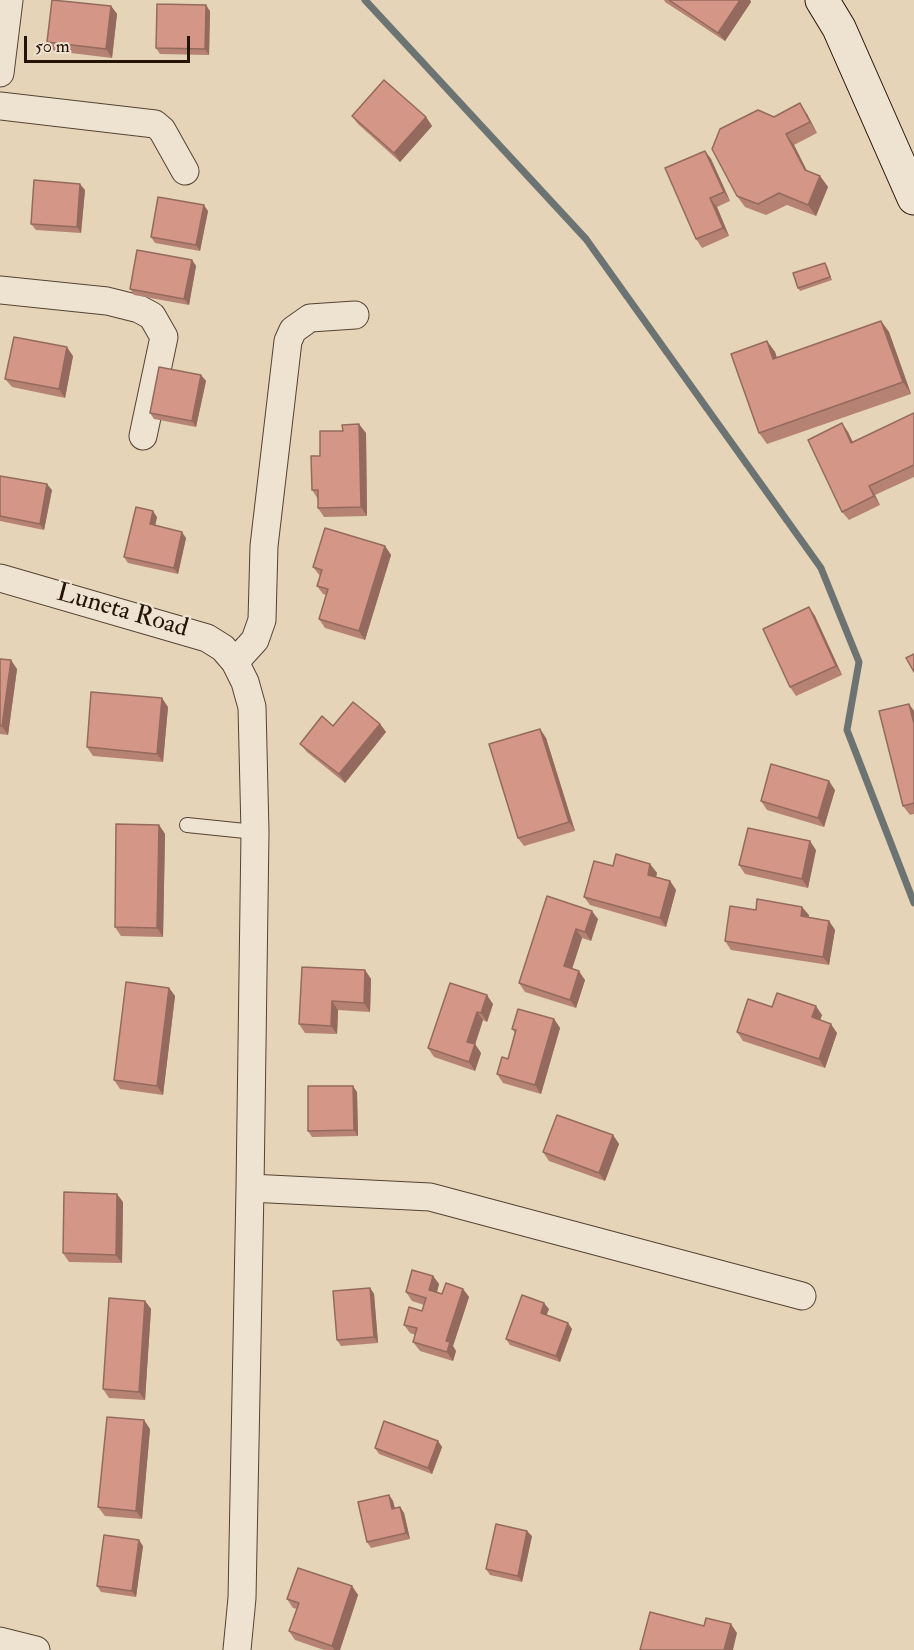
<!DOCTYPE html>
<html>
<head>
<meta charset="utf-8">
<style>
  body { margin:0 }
  #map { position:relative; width:914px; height:1650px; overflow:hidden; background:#e5d4b7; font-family:"IM FELL Double Pica",serif }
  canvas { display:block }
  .scale { position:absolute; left:24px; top:36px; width:166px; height:27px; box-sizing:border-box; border:3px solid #241307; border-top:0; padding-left:8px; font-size:18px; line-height:21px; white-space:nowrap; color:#241307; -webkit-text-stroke:4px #eee3d0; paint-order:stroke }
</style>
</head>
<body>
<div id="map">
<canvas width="914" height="1650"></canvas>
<div class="scale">50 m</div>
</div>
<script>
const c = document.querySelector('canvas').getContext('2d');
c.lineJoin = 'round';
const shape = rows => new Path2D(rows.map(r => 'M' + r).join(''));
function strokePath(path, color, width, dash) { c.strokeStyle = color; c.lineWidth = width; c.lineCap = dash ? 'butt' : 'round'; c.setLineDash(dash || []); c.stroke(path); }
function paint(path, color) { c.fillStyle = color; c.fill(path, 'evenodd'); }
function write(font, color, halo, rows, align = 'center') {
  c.font = font + ' "IM FELL Double Pica",serif'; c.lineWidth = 5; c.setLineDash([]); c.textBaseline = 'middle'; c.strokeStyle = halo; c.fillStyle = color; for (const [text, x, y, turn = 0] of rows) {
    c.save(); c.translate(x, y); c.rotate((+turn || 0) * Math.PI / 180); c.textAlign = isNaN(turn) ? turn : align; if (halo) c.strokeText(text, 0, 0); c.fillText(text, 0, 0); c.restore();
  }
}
const stream = shape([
  [365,0,586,239,821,568,859,662,847,730,914,903]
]);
const lane = shape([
  [187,825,255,832]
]);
const street = shape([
  [0,73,9,0],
  [0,106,155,124,162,130,185,171],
  [0,290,107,301,139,309,152,316,164,337,143,436],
  [0,578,207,638,223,648,235,662,245,682,252,707,255,832,250,1188,242,1598,237,1650],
  [235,662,255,640,262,620,264,546,288,341,293,330,310,318,355,315],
  [250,1188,430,1197,802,1296],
  [0,1641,36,1650]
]);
const secondary = shape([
  [822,0,839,28,914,198]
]);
const wall = shape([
  [664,0,750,0,751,2,725,41,665,2],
  [111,6,117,14,112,58,54,51,47,42],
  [210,11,209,55,160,54,156,48],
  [807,114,817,133,794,145,807,171,820,176,828,187,816,216,787,205,766,215,745,207,737,196,774,117],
  [352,116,426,117,432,126,400,162,358,124],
  [705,151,711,159,730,201,717,207,729,236,702,248,696,239],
  [85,190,81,233,36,230,31,224],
  [208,211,200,251,155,243,151,237],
  [192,260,196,266,189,305,134,295,130,289],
  [827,266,832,280,800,291,798,288],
  [881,321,889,332,911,394,767,444,759,433,767,341,775,352,777,358],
  [73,356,65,398,12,387,5,379],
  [201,375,206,381,196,427,154,419,150,413],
  [914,413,914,477,875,495,880,505,849,520,842,512,848,432,853,442],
  [366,433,367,516,324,517,318,508,318,499,312,490,320,456],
  [0,476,52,490,44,530,0,521],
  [157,517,155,526,186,538,178,574,128,563,124,557],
  [385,546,391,555,365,640,325,628,319,619,326,595,323,594,317,586,320,576,313,567],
  [809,607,815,616,842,675,796,696,790,687],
  [0,659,17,669,8,735,0,734],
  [168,707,163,762,93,756,87,747],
  [914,711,914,814,910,815,903,806],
  [380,724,386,732,345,783,307,752,300,744,333,726],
  [540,729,546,738,575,831,524,846,518,838],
  [835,790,824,827,767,810,761,801],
  [159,825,165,834,163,937,121,936,115,927],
  [816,850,808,888,745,874,739,865],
  [650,864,657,873,656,877,670,881,676,890,666,927,590,905,584,897,613,866],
  [547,896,598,919,591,941,582,938,572,969,585,980,576,1008,525,992,519,983],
  [756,910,809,915,808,918,829,921,835,930,829,965,731,950,725,941],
  [365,970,371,979,370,1012,338,1010,337,1034,305,1033,299,1024],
  [450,983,493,1004,487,1022,483,1020,475,1044,481,1053,475,1071,434,1057,428,1048],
  [169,988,175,996,163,1095,120,1089,114,1080],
  [772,1007,822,1015,820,1020,837,1033,825,1068,743,1041,737,1032],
  [554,1019,560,1028,541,1094,503,1083,497,1074,508,1059,515,1033,512,1029],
  [357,1092,358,1136,312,1137,308,1131],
  [613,1135,619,1144,605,1181,549,1161,543,1152],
  [123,1202,122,1263,69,1262,63,1253],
  [433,1276,439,1284,437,1292,442,1294,463,1289,469,1297,453,1346,456,1351,453,1361,420,1351,413,1342,416,1335,410,1333,404,1325,422,1311,424,1305,412,1301,406,1292],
  [370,1288,374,1294,378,1343,341,1346,337,1340],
  [145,1301,151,1309,145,1400,109,1398,103,1389],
  [549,1309,546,1315,572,1329,560,1362,510,1345,506,1339],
  [150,1429,142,1519,105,1516,98,1507],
  [438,1441,442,1447,432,1474,379,1454,375,1448],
  [389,1495,393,1501,395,1508,400,1507,404,1513,410,1539,371,1548,367,1542],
  [532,1536,522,1582,490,1575,486,1569],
  [143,1546,136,1597,101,1592,97,1586],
  [352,1586,358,1595,340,1650,324,1650,295,1640,289,1631,297,1609,293,1608,287,1599]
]);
const shadedWall = shape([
  [740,0,750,0,751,2,725,41,718,33],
  [206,5,210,11,209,55,205,49],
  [111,6,117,14,112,58,106,49],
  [800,103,807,114,817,133,810,122],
  [426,117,432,126,400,162,394,153],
  [786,134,794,145,812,181,805,170],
  [705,151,711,159,730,201,724,192],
  [820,176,828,187,816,216,808,205],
  [80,184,85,190,81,233,77,227],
  [710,198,717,207,729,236,723,228],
  [204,205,208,211,200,251,196,245],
  [192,260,196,266,189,305,184,299],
  [881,321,889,332,911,394,903,382],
  [767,341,775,352,781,370,773,359],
  [67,347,73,356,65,398,59,389],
  [201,375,206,381,196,427,192,421],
  [842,423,848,432,857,452,851,443],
  [359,424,366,433,367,516,361,507],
  [47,484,52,490,44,530,40,524],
  [869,486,875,495,880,505,874,496],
  [153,511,157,517,154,530,150,524],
  [182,532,186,538,178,574,174,568],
  [385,546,391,555,365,640,359,631],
  [809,607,815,616,842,675,836,666],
  [11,660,17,669,8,735,2,726],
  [162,698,168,707,163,762,157,754],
  [909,704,914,711,914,724],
  [380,724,386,732,345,783,339,774],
  [540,729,546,738,575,831,569,822],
  [829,781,835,790,824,827,818,818],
  [159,825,165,834,163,937,157,928],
  [810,841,816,850,808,888,802,879],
  [650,864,657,873,654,883,648,875],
  [670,881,676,890,666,927,660,918],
  [802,907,809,915,807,925,801,916],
  [592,911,598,919,591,941,585,932],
  [829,921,835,930,829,965,823,957],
  [576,929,582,938,570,975,564,966],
  [365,970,371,979,370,1012,364,1003],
  [579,971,585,980,576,1008,570,1000],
  [169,988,175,996,163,1095,157,1086],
  [487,995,493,1004,487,1022,481,1013],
  [332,1001,338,1010,337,1034,331,1026],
  [816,1006,822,1015,818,1026,812,1017],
  [477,1012,483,1020,473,1051,467,1042],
  [554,1019,560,1028,541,1094,535,1085],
  [831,1024,837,1033,825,1068,819,1059],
  [475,1044,481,1053,475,1071,469,1062],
  [353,1086,357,1092,358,1136,354,1130],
  [613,1135,619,1144,605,1181,599,1173],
  [117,1194,123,1202,122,1263,116,1255],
  [433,1276,439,1284,435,1299,429,1290],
  [370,1288,374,1294,378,1343,374,1337],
  [463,1289,469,1297,453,1346,456,1351,453,1361,447,1352,446,1341],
  [145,1301,151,1309,145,1400,139,1392],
  [544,1303,549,1309,545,1319,541,1313],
  [568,1323,572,1329,560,1362,556,1356],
  [144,1420,150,1429,142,1519,136,1511],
  [438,1441,442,1447,432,1474,428,1468],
  [389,1495,393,1501,396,1515,392,1509],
  [400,1507,404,1513,410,1539,406,1533],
  [527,1531,532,1536,522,1582,518,1576],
  [139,1540,143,1546,136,1597,132,1591],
  [352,1586,358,1595,340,1650,334,1650,332,1646],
  [731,1624,737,1633,733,1650,724,1650]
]);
const building = shape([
  [52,0,111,6,106,49,47,42,52,0],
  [669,0,740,0,718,33,669,0],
  [157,4,206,5,205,49,156,48,157,4],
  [384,80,426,117,394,153,352,116,384,80],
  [800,103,810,122,786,134,805,170,820,176,808,205,779,193,758,204,737,196,712,149,720,129,758,110,774,117,800,103],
  [705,151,724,192,710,198,723,228,696,239,665,168,705,151],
  [34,180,80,184,77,227,31,224,34,180],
  [158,197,204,205,196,245,151,237,158,197],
  [137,250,192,260,184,299,130,289,137,250],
  [825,263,830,277,798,288,793,273,825,263],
  [881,321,903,382,759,433,731,354,767,341,773,359,881,321],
  [14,337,67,347,59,389,5,379,14,337],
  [159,367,201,375,192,421,150,413,159,367],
  [914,413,914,465,869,486,874,496,842,512,808,440,842,423,851,443,914,413],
  [359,424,361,507,318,508,318,490,312,490,311,456,320,456,320,431,343,431,342,425,359,424],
  [0,476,47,484,40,524,0,516,0,476],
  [136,507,153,511,150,524,182,532,174,568,124,557,136,507],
  [325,528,385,546,359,631,319,619,328,589,317,586,322,570,313,567,325,528],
  [809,607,836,666,790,687,763,629,809,607],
  [914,654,914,672,906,658,914,654],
  [0,659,11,660,2,726,0,726,0,659],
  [91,692,162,698,157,754,87,747,91,692],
  [353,702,380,724,339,774,300,744,322,716,333,726,353,702],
  [909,704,914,724,914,803,903,806,879,711,909,704],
  [540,729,569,822,518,838,489,744,540,729],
  [771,764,829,781,818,818,761,801,771,764],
  [116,824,159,825,157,928,115,927,116,824],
  [748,828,810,841,802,879,739,865,748,828],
  [616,854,650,864,648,875,670,881,660,918,584,897,594,861,613,866,616,854],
  [547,896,592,911,585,932,576,929,564,966,579,971,570,1000,519,983,547,896],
  [757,899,802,907,801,916,829,921,823,957,725,941,730,906,756,910,757,899],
  [302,967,365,970,364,1003,332,1001,331,1026,299,1024,302,967],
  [126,982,169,988,157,1086,114,1080,126,982],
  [450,983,487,995,481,1013,477,1012,467,1042,475,1044,469,1062,428,1048,450,983],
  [777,993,816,1006,812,1017,831,1024,819,1059,737,1032,748,999,772,1007,777,993],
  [518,1009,554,1019,535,1085,497,1074,502,1057,508,1059,516,1030,512,1029,518,1009],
  [308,1086,353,1086,354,1130,308,1131,308,1086],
  [557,1115,613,1135,599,1173,543,1152,557,1115],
  [64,1192,117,1194,116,1255,63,1253,64,1192],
  [412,1270,433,1276,429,1290,442,1294,446,1283,463,1289,446,1341,450,1342,447,1352,413,1342,417,1328,404,1325,409,1307,422,1311,426,1298,406,1292,412,1270],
  [370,1288,374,1337,337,1340,333,1291,370,1288],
  [522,1295,544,1303,541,1313,568,1323,556,1356,506,1339,522,1295],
  [109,1298,145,1301,139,1392,103,1389,109,1298],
  [107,1417,144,1420,136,1511,98,1507,107,1417],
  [384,1421,438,1441,428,1468,375,1448,384,1421],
  [389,1495,392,1509,400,1507,406,1533,367,1542,358,1502,389,1495],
  [496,1524,527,1531,518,1576,486,1569,496,1524],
  [104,1535,139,1540,132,1591,97,1586,104,1535],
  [298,1568,352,1586,332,1646,289,1631,299,1603,287,1599,298,1568],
  [650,1612,704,1626,706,1618,731,1624,724,1650,640,1650,650,1612]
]);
const streetNames = [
  ["Luneta Road",122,612,16]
];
strokePath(stream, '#6c7473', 7);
strokePath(lane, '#544333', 16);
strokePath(street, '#544333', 29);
strokePath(secondary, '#241307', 35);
strokePath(lane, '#eee3d0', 14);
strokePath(street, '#eee3d0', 27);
strokePath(secondary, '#eee3d0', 33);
paint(wall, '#b68274');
paint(shadedWall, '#946a5e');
paint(building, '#d49787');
strokePath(building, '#946a5e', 1.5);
write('26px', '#241307', '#eee3d0', streetNames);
</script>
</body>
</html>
